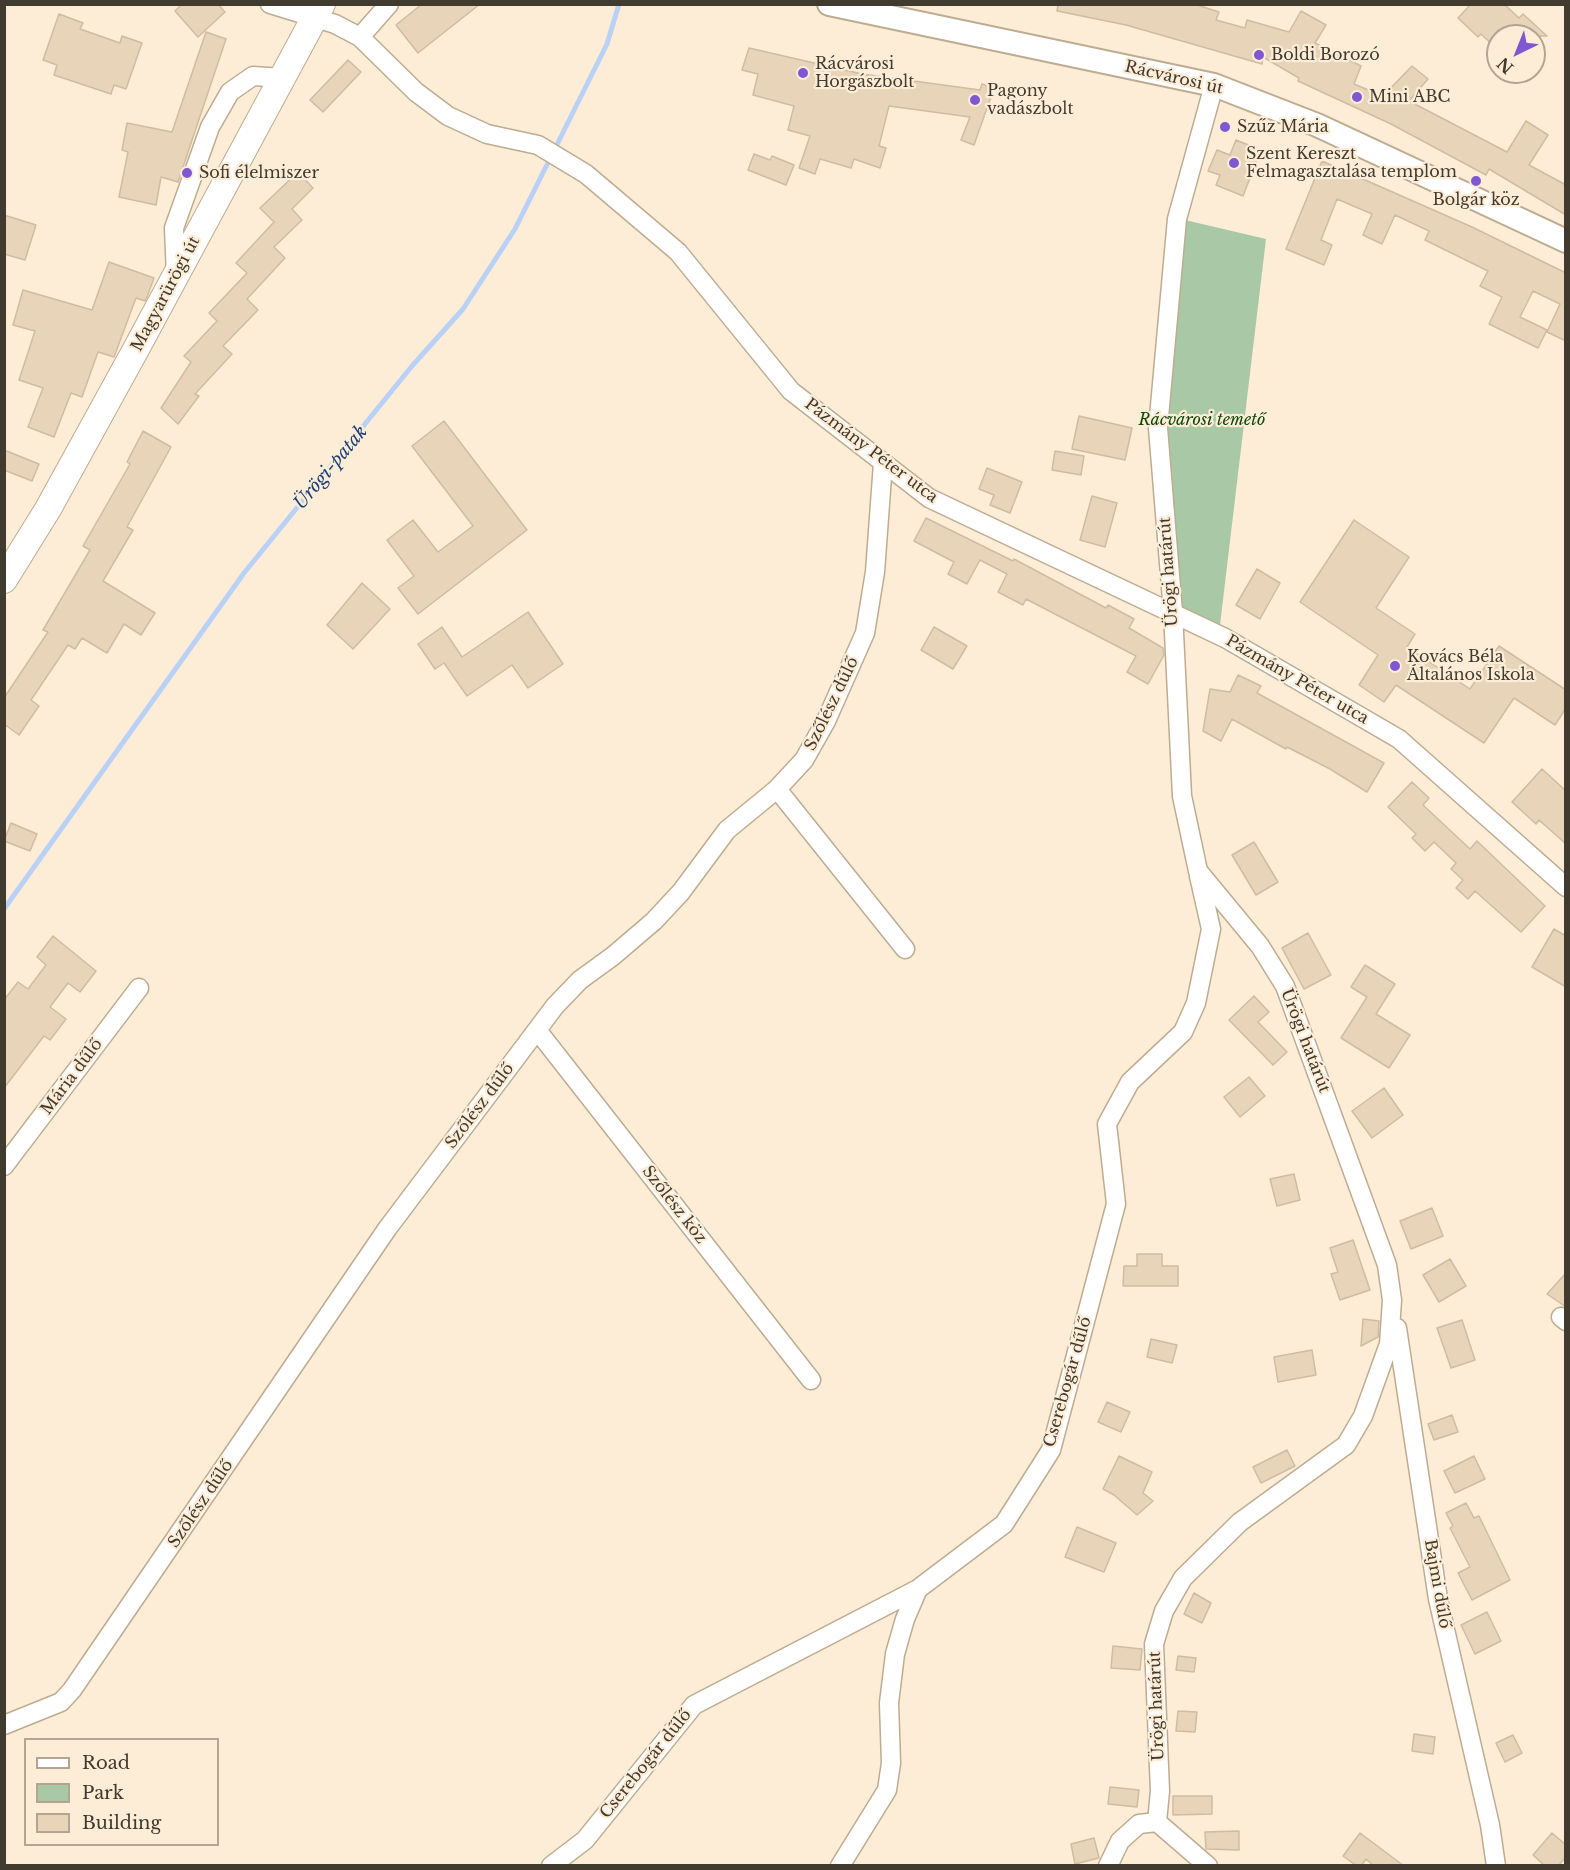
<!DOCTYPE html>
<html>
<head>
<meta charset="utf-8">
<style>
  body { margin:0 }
  #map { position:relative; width:1570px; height:1870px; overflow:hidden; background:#fdedd7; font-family:"Libre Baskerville",serif }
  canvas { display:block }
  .frame { position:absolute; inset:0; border:6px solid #413a2f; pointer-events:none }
  .legend { position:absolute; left:24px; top:1738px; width:195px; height:108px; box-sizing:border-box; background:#fdedd7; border:2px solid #b2a594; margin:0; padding:8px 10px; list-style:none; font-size:18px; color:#413a2f }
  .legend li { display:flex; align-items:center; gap:12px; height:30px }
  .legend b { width:30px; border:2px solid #b2a594 }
  .north { position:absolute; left:1486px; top:24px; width:60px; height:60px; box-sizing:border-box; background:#fdedd7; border:2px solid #b2a594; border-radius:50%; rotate:223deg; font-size:16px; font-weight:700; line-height:24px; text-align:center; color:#413a2f }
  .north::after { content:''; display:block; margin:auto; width:21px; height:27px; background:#7f58d1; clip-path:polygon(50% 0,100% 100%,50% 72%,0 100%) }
</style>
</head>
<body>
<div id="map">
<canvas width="1570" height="1870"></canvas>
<div class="frame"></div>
<ul class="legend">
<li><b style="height:8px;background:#fff"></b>Road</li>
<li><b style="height:16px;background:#a9c9a6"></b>Park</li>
<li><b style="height:16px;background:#e7d4b9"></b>Building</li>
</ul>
<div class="north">N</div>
</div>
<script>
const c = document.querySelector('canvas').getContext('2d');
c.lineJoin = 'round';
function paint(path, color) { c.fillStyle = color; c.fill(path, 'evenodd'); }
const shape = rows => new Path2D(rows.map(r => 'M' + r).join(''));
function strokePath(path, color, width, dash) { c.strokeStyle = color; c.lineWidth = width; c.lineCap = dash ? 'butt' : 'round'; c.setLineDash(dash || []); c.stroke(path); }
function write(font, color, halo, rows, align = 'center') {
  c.font = font + ' "Libre Baskerville",serif'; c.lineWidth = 4.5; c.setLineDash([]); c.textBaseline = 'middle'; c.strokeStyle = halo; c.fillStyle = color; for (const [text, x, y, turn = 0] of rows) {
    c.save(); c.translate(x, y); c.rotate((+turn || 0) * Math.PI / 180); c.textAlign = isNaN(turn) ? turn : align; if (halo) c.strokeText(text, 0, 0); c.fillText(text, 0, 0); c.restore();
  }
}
const green = shape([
  [1185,220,1266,239,1220,625,1173,607,1158,428]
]);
const stream = shape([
  [4,909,244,573,412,366,463,309,515,229,607,44,619,4]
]);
const building = shape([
  [182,4,218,4,225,12,198,37,175,11,182,4],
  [422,4,480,4,418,53,396,25,422,4],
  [1058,4,1194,4,1219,12,1216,20,1245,28,1247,20,1289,32,1301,11,1326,25,1315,43,1361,66,1354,84,1383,96,1412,66,1428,79,1409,101,1507,152,1526,121,1548,135,1529,165,1566,185,1566,215,1489,169,1486,175,1391,124,1298,81,1299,78,1263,57,1262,64,1126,25,1057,11,1058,4],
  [1471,4,1504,4,1519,18,1523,14,1547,36,1498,36,1498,50,1481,34,1478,37,1458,18,1471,4],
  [59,14,83,23,80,29,120,43,122,36,142,43,126,89,114,85,111,94,54,75,57,65,43,60,59,14],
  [206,32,226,39,178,182,161,177,156,205,119,197,128,152,122,150,127,123,172,132,206,32],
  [749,48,862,74,980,90,982,84,994,88,974,145,961,140,970,117,889,106,879,146,886,148,880,168,854,159,851,168,820,159,815,174,799,168,810,136,788,130,794,106,753,95,758,74,742,70,749,48],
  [348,60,361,72,323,112,310,100,348,60],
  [1236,140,1261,150,1243,196,1216,185,1220,175,1208,171,1217,150,1230,155,1236,140],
  [754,154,770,160,772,156,794,165,786,185,748,170,754,154],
  [1322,161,1472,227,1566,273,1566,341,1547,332,1560,304,1533,291,1520,317,1547,330,1538,348,1489,324,1502,297,1480,286,1488,271,1425,240,1429,231,1395,215,1382,244,1363,235,1372,214,1337,199,1321,240,1332,245,1324,265,1286,249,1322,161],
  [298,172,313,188,292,209,302,220,274,247,285,258,247,299,258,310,223,346,232,354,195,394,199,396,178,424,161,408,191,362,184,356,217,321,209,313,247,273,236,263,274,222,260,208,298,172],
  [4,215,36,225,25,260,4,254,4,215],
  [109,262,154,278,147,297,145,301,136,298,114,357,98,352,82,397,71,393,54,437,28,427,43,388,19,380,35,331,13,325,23,290,92,310,109,262],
  [1079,416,1132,428,1125,460,1072,449,1079,416],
  [444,421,527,530,418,614,398,588,414,576,387,540,413,520,438,552,473,526,412,446,444,421],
  [143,431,171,447,127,527,133,530,103,581,155,613,141,635,124,624,107,653,82,638,75,649,68,645,31,700,39,706,19,735,4,724,4,698,48,632,43,630,90,550,83,546,130,464,127,462,143,431],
  [4,450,39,464,32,481,4,470,4,450],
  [1055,451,1084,456,1081,475,1052,470,1055,451],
  [987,468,1022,482,1010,513,990,505,994,495,979,489,987,468],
  [1092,496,1117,503,1105,547,1080,540,1092,496],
  [926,518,1013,561,1014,559,1106,608,1108,605,1134,619,1129,628,1163,648,1164,655,1148,684,1127,672,1136,656,1026,599,1023,605,998,592,1007,574,980,560,967,584,948,574,954,562,914,541,926,518],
  [1354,520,1409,557,1376,608,1415,634,1407,647,1470,689,1499,646,1566,690,1566,708,1555,725,1514,698,1484,743,1396,685,1384,702,1359,685,1378,655,1300,602,1354,520],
  [1257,569,1280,583,1260,619,1236,605,1257,569],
  [362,583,390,609,353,649,327,625,362,583],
  [528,612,563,664,528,688,512,665,467,696,444,663,435,669,418,644,442,627,462,657,528,612],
  [934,627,967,646,953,669,921,650,934,627],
  [1238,675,1261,686,1257,693,1384,763,1367,792,1330,769,1287,747,1286,749,1232,719,1221,741,1203,731,1210,689,1230,692,1238,675],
  [1542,769,1566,791,1566,844,1539,820,1536,824,1512,802,1542,769],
  [1412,782,1429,798,1423,805,1470,849,1477,841,1545,906,1521,932,1475,891,1468,899,1456,888,1463,880,1451,869,1456,863,1434,842,1425,851,1412,838,1416,834,1388,807,1412,782],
  [11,823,37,834,30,851,4,841,11,823],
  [1254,842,1278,882,1256,895,1232,855,1254,842],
  [1554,929,1566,936,1566,987,1532,967,1554,929],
  [1308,933,1331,975,1304,989,1282,948,1308,933],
  [53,936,96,971,80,992,68,983,50,1007,66,1019,50,1040,44,1036,4,1088,4,1000,18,982,28,989,46,965,37,957,53,936],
  [1365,965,1395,984,1376,1014,1410,1035,1389,1068,1341,1038,1367,997,1351,987,1365,965],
  [1254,996,1269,1012,1258,1022,1287,1052,1273,1065,1229,1020,1254,996],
  [1249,1077,1265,1096,1240,1117,1224,1097,1249,1077],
  [1384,1088,1403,1115,1372,1138,1352,1111,1384,1088],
  [1294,1174,1300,1200,1277,1206,1270,1179,1294,1174],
  [1432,1208,1443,1236,1411,1249,1400,1221,1432,1208],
  [1353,1240,1370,1290,1340,1300,1331,1274,1338,1272,1330,1248,1353,1240],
  [1137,1254,1162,1254,1162,1266,1178,1266,1178,1286,1123,1286,1124,1266,1137,1266,1137,1254],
  [1450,1259,1466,1286,1439,1302,1423,1275,1450,1259],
  [1566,1273,1566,1307,1547,1294,1566,1273],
  [1363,1319,1379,1321,1378,1337,1361,1346,1363,1319],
  [1462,1320,1475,1360,1451,1368,1437,1328,1462,1320],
  [1151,1339,1177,1345,1172,1363,1147,1357,1151,1339],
  [1312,1350,1316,1375,1278,1382,1274,1357,1312,1350],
  [1107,1402,1130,1412,1121,1432,1098,1422,1107,1402],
  [1452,1415,1458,1432,1434,1440,1428,1424,1452,1415],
  [1287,1450,1295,1466,1261,1483,1253,1467,1287,1450],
  [1119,1456,1152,1472,1143,1493,1153,1501,1137,1515,1114,1495,1103,1489,1119,1456],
  [1474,1456,1485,1479,1455,1493,1444,1471,1474,1456],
  [1466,1503,1474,1518,1479,1516,1510,1580,1472,1600,1458,1573,1470,1567,1450,1528,1453,1526,1446,1513,1466,1503],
  [1077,1527,1116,1543,1104,1572,1065,1557,1077,1527],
  [1194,1593,1211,1603,1202,1623,1184,1614,1194,1593],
  [1487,1612,1501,1641,1475,1654,1461,1625,1487,1612],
  [1113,1646,1142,1649,1140,1670,1111,1668,1113,1646],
  [1178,1656,1196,1658,1194,1672,1176,1670,1178,1656],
  [1178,1711,1197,1712,1195,1732,1176,1731,1178,1711],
  [1414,1734,1435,1737,1433,1754,1412,1751,1414,1734],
  [1513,1735,1522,1753,1505,1762,1496,1743,1513,1735],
  [1110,1787,1139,1790,1137,1807,1108,1804,1110,1787],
  [1173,1796,1212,1796,1212,1814,1173,1815,1173,1796],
  [1239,1831,1239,1850,1206,1849,1205,1832,1239,1831],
  [1360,1833,1404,1866,1374,1866,1366,1859,1361,1866,1357,1866,1343,1856,1360,1833],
  [1552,1833,1566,1845,1566,1857,1558,1866,1545,1866,1533,1855,1552,1833],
  [1094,1838,1099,1858,1075,1864,1071,1844,1094,1838]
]);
const minor = shape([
  [270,4,335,24,360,37,416,92,448,116,487,134,538,145,586,174,678,252,791,391,929,498,1225,638,1399,739,1566,887],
  [360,37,389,4],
  [176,276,174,228,210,127,230,92,253,76,283,78],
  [777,789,905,949],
  [537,1030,811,1380],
  [4,1166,139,988],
  [1561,1317,1566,1321],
  [1397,1328,1438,1599,1490,1825,1496,1866],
  [4,1725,61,1702,72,1690,387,1229,555,1006,580,980,613,956,654,921,681,892,727,830,777,789,804,760,826,721,865,633,875,572,883,463],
  [1157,1822,1208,1866],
  [551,1866,585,1840,694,1705,918,1589,1004,1524,1051,1450,1116,1204,1107,1124,1130,1082,1183,1032,1196,1003,1211,929,1199,876],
  [840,1866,887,1790,891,1763,889,1703,895,1654,905,1619,918,1589],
  [1108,1866,1120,1841,1139,1824,1157,1822,1160,1791,1154,1644,1164,1611,1183,1578,1240,1522,1346,1445,1363,1416,1389,1344,1392,1300,1387,1265,1285,986,1260,946,1198,871,1182,796,1173,612,1158,428,1177,219,1214,85]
]);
const tertiary = shape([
  [829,4,1214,85,1317,125,1566,241]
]);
const secondary = shape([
  [4,580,48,509,135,351,322,4]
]);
const markers = [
  [1259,55,6,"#7f58d1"],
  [803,73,6,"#7f58d1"],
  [1357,97,6,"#7f58d1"],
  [975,100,6,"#7f58d1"],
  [1225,127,6,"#7f58d1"],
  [1234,163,6,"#7f58d1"],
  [187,173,6,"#7f58d1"],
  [1476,181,6,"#7f58d1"],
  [1395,666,6,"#7f58d1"]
];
const poiNames = [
  ["Boldi Borozó",1271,55],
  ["Rácvárosi",815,64],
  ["Horgászbolt",815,82],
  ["Pagony",987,91],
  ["vadászbolt",987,109],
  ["Mini ABC",1369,97],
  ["Szűz Mária",1237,127],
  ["Szent Kereszt",1246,154],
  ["Felmagasztalása templom",1246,172],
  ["Sofi élelmiszer",199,173],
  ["Bolgár köz",1476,200,"center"],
  ["Kovács Béla",1407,657],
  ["Általános Iskola",1407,675]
];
const streetNames = [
  ["Rácvárosi út",1174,78,13],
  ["Magyarürögi út",166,294,-62],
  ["Pázmány Péter utca",871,451,37],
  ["Ürögi határút",1169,572,-94],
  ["Pázmány Péter utca",1297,680,30],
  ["Szőlész dűlő",832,704,-64],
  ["Ürögi határút",1305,1041,69],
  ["Mária dűlő",72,1077,-53],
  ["Szőlész dűlő",480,1106,-53],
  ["Szőlész köz",674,1205,52],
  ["Cserebogár dűlő",1068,1382,-74],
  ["Szőlész dűlő",201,1504,-56],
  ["Bajmi dűlő",1437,1584,80],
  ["Ürögi határút",1157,1706,-92],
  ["Cserebogár dűlő",646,1764,-51]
];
const parkNames = [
  ["Rácvárosi temető",1202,420]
];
const waterNames = [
  ["Ürögi-patak",331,468,-50]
];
paint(green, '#a9c9a6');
strokePath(stream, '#b9d1f7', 5);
paint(building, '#e7d4b9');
strokePath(building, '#cfbca1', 1.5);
strokePath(minor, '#beac91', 21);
strokePath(tertiary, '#beac91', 26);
strokePath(secondary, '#beac91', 28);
strokePath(minor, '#fff', 18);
strokePath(tertiary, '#fff', 22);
strokePath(secondary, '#fff', 26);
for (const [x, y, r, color] of markers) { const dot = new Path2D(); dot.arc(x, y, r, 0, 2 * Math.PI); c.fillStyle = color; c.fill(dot); strokePath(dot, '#fdedd7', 2); }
write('16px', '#413a2f', '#fdedd7', poiNames, 'left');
write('16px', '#413a2f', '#fdedd7', streetNames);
write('italic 16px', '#0d450a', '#fdedd7', parkNames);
write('italic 18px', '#1c3f77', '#fdedd7', waterNames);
</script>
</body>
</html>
